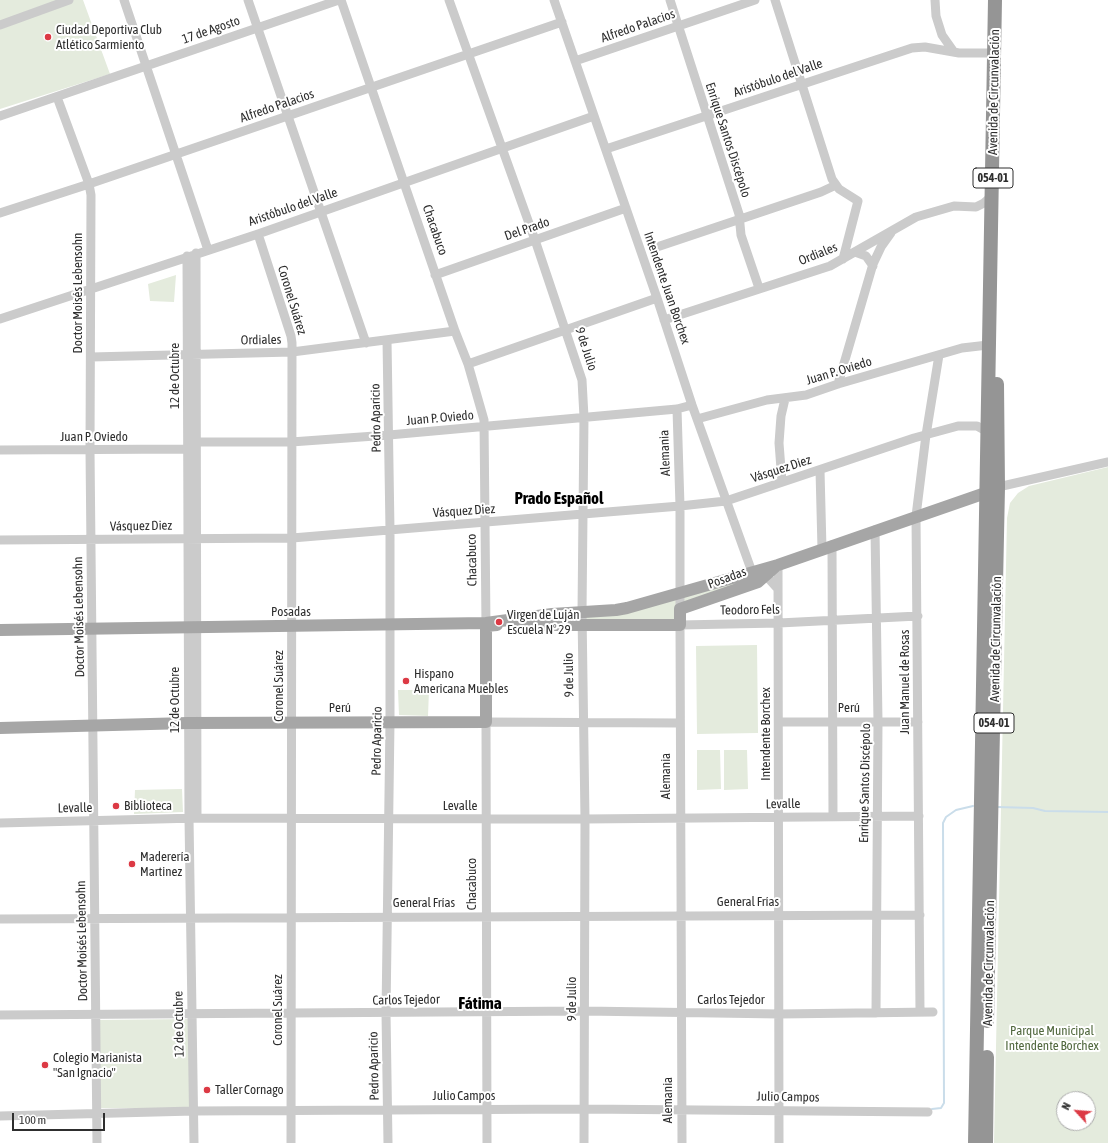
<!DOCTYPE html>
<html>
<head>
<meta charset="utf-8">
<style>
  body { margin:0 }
  #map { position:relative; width:1108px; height:1143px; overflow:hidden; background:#fff; font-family:"Asap Condensed",sans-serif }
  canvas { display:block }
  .north { position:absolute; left:1056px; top:1091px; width:40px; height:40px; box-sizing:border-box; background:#fff; border:1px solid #ababab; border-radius:50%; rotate:296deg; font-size:11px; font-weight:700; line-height:16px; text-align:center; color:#2e2e2e }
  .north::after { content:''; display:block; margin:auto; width:14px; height:18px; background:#dc3944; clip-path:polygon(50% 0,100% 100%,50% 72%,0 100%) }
  .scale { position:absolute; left:12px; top:1113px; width:93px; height:18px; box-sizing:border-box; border:2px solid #2e2e2e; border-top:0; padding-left:5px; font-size:12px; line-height:14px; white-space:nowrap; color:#2e2e2e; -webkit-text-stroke:3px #fff; paint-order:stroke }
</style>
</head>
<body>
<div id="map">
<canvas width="1108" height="1143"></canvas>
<div class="north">N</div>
<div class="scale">100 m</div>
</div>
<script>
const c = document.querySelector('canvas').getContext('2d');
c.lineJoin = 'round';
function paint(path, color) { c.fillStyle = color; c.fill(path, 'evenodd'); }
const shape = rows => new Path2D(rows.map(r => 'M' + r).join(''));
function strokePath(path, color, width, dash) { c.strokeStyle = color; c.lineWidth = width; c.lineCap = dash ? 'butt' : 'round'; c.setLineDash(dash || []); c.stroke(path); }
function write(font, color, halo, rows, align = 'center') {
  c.font = font + ' "Asap Condensed",sans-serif'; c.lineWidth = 4; c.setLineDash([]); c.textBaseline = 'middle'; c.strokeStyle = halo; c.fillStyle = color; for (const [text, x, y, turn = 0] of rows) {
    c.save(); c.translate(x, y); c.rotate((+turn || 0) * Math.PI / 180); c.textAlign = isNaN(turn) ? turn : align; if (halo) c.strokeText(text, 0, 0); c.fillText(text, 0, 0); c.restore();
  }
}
const green = shape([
  [0,0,83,0,110,74,0,109],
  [176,275,174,302,150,301,148,284],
  [1108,467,1108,1143,994,1143,1007,518,1010,503,1018,493,1029,486],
  [1064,1099,1088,1099,1088,1123,1064,1123],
  [752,572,763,578,680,609,680,625,503,621,627,608],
  [757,645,758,733,697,734,696,646],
  [398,690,429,690,428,716,399,715],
  [697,750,720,750,721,789,697,790],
  [724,750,747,750,748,789,724,790],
  [182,789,183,812,134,814,135,790],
  [189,1019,190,1108,100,1108,99,1020]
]);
const stream = shape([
  [997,807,1033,808,1045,811,1108,812],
  [932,1109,941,1108,944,1103,943,823,946,817,956,810,973,806]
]);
const minor = shape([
  [124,0,208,250],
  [248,0,366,343],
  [341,0,455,331,468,364,484,420,486,626],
  [449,0,535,240,582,380,584,417,582,612,585,819,584,1143],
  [554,0,657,298,692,405,752,572,769,579,778,589],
  [670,0,739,214,741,235,759,288],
  [775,0,832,179,839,189,858,201,843,259],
  [935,0,936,16,942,35,954,52],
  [0,25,69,0],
  [575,61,755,0],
  [57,97,89,184,91,195,90,450,97,1143],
  [0,116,339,0],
  [606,149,912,48,925,47,959,53,994,53],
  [0,213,89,184,562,22],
  [258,234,291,336,292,343,291,1143],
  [654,248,821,192,836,185],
  [855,252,866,256,873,266],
  [196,253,197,818],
  [187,256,189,818,194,1143],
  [435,275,626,208],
  [0,319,258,234,594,116],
  [664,320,830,266,916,217,954,206,976,207,984,203,992,196],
  [387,340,390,530,390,722,386,1013,388,1143],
  [91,357,292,352,455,331],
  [468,364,657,298],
  [838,384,873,264,881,247,891,233],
  [677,409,680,506,680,609],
  [697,419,767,400,806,395,838,384,962,348,988,345],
  [192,442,291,442,389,435,677,409,692,405],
  [0,450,189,449],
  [820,470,822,549],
  [782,482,779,443,781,416,785,399],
  [998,487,1108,462],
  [875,530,878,722,876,1013],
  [0,540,292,538,680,506,726,501,914,438,958,426,977,426,988,432],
  [832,545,833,817],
  [778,565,779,1143],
  [779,722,918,722],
  [0,823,197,818,585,819,919,816],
  [0,919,920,915],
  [920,1012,916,516,926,435,939,355],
  [0,1015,585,1011,780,1014,933,1012],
  [0,1116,194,1111,584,1109,928,1112],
  [487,1143,486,722,679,723],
  [682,1143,680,625,779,623,918,616]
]);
const major = shape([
  [517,625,680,625,680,609,758,582,775,567],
  [0,630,486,623,552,614,616,610,627,608,778,565,994,490],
  [0,728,188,723,486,722,486,626,497,625]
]);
const highway = shape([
  [987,1021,998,487,997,384],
  [975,1143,995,0],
  [986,1143,987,1057]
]);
const markers = [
  [48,37,4,"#dc3944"],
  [499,622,4,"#dc3944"],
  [406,681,4,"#dc3944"],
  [116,806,4,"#dc3944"],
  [132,864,4,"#dc3944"],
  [45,1065,4,"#dc3944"],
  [207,1090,4,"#dc3944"]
];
const shields = [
  [993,178,40],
  [994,723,40]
];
const shieldNames = [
  ["054-01",993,178],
  ["054-01",994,723]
];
const streetNames = [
  ["Alfredo Palacios",638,26,-19],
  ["17 de Agosto",211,30,-19],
  ["Aristóbulo del Valle",778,78,-19],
  ["Avenida de Circunvalación",994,92,-89],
  ["Alfredo Palacios",277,106,-19],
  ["Enrique Santos Discépolo",728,140,72],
  ["Aristóbulo del Valle",293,207,-19],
  ["Del Prado",527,229,-19],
  ["Chacabuco",435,230,71],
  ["Ordiales",818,254,-22],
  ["Intendente Juan Borchex",667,288,71],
  ["Doctor Moisés Lebensohn",78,293,-90],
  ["Coronel Suárez",292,300,73],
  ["Ordiales",261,340,-1],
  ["9 de Julio",586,349,72],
  ["Juan P. Oviedo",839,371,-17],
  ["12 de Octubre",175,376,-90],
  ["Pedro Aparicio",376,418,-91],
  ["Juan P. Oviedo",440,418,-5],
  ["Juan P. Oviedo",94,437],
  ["Alemania",665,453,-92],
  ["Vásquez Diez",781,469,-18],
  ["Vásquez Diez",464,511,-4],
  ["Vásquez Diez",141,526,-1],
  ["Chacabuco",472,560,-91],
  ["Posadas",727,578,-20],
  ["Teodoro Fels",750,610,-1],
  ["Posadas",291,612],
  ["Doctor Moisés Lebensohn",79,617,-91],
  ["Avenida de Circunvalación",996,639,-89],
  ["9 de Julio",569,675,-91],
  ["Juan Manuel de Rosas",905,682,-90],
  ["Coronel Suárez",279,686,-90],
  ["12 de Octubre",175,700,-90],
  ["Perú",340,708],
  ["Perú",849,708],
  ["Intendente Borchex",766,734,-90],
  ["Pedro Aparicio",377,741,-89],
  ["Alemania",666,776,-90],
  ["Enrique Santos Discépolo",865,783,-89],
  ["Levalle",783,804,-1],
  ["Levalle",460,806],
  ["Levalle",75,808,-1],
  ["Chacabuco",472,884,-90],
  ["General Frías",748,902],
  ["General Frías",424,903],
  ["Doctor Moisés Lebensohn",82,941,-91],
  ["Avenida de Circunvalación",989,963,-89],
  ["9 de Julio",572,999,-90],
  ["Carlos Tejedor",406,1000,-1],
  ["Carlos Tejedor",731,1000],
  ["Coronel Suárez",278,1010,-90],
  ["12 de Octubre",179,1024,-91],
  ["Pedro Aparicio",374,1066,-91],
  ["Julio Campos",464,1096],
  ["Julio Campos",788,1097,1],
  ["Alemania",668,1100,-90]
];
const poiNames = [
  ["Ciudad Deportiva Club",56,30],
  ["Atlético Sarmiento",56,45],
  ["Virgen de Luján",507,615],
  ["Escuela Nº 29",507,630],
  ["Hispano",414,674],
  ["Americana Muebles",414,689],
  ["Biblioteca",124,806],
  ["Maderería",140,857],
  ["Martinez",140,872],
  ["Colegio Marianista",53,1058],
  ["\"San Ignacio\"",53,1073],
  ["Taller Cornago",215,1090]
];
const parkNames = [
  ["Parque Municipal",1052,1031],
  ["Intendente Borchex",1052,1046]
];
const districtNames = [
  ["Prado Español",559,499],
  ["Fátima",480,1004]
];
paint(green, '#e4ebdd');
strokePath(stream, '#caddea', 2);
strokePath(minor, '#cbcbcb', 9);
strokePath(major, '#a6a6a6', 12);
strokePath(highway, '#959595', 14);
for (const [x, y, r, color] of markers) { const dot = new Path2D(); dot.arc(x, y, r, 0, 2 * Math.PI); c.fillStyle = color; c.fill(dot); strokePath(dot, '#fff', 1.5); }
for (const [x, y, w] of shields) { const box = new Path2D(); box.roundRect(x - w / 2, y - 10, w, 20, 3); c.fillStyle = '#fff'; c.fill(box); strokePath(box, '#2e2e2e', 1); }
write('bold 12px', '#2e2e2e', null, shieldNames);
write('13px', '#2e2e2e', '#fff', streetNames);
write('13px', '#2e2e2e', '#fff', poiNames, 'left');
write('13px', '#51683e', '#fff', parkNames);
write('bold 17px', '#000', '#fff', districtNames);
</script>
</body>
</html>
